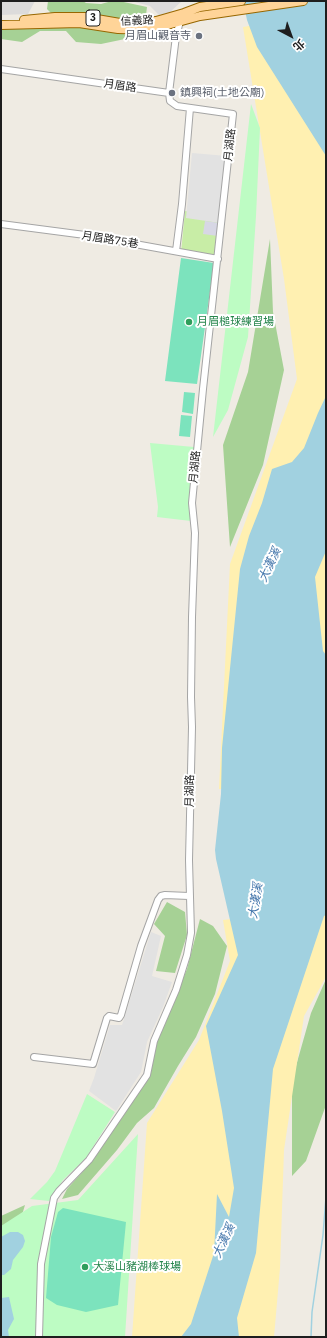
<!DOCTYPE html>
<html>
<head>
<meta charset="utf-8">
<style>
  body { margin:0 }
  #map { position:relative; width:327px; height:1338px; overflow:hidden; background:#efebe3; font-family:"IBM Plex Sans","Noto Sans TC",sans-serif }
  canvas { display:block }
  .frame { position:absolute; inset:0; border:2px solid #1e1e1e; pointer-events:none }
  .north { position:absolute; left:271px; top:16px; width:40px; height:40px; -webkit-text-stroke:3px #fff; paint-order:stroke; rotate:139deg; font-size:11px; font-weight:700; line-height:16px; text-align:center; color:#1e1e1e }
  .north::after { content:''; display:block; margin:auto; width:14px; height:18px; background:#1e1e1e; clip-path:polygon(50% 0,100% 100%,50% 72%,0 100%) }
</style>
</head>
<body>
<div id="map">
<canvas width="327" height="1338"></canvas>
<div class="frame"></div>
<div class="north">北</div>
</div>
<script>
const c = document.querySelector('canvas').getContext('2d');
c.lineJoin = 'round';
function paint(path, color) { c.fillStyle = color; c.fill(path, 'evenodd'); }
const shape = rows => new Path2D(rows.map(r => 'M' + r).join(''));
function strokePath(path, color, width, dash) { c.strokeStyle = color; c.lineWidth = width; c.lineCap = dash ? 'butt' : 'round'; c.setLineDash(dash || []); c.stroke(path); }
function write(font, color, halo, rows, align = 'center') {
  c.font = font + ' "IBM Plex Sans","Noto Sans TC",sans-serif'; c.lineWidth = 4; c.setLineDash([]); c.textBaseline = 'middle'; c.strokeStyle = halo; c.fillStyle = color; for (const [text, x, y, turn = 0] of rows) {
    c.save(); c.translate(x, y); c.rotate((+turn || 0) * Math.PI / 180); c.textAlign = isNaN(turn) ? turn : align; if (halo) c.strokeText(text, 0, 0); c.fillText(text, 0, 0); c.restore();
  }
}
const residential = shape([
  [1,1,35,1,28,14,1,15],
  [131,1,182,1,169,13,159,15,150,6]
]);
const grass = shape([
  [185,211,217,216,218,258,181,253]
]);
const forest = shape([
  [48,1,83,1,86,3,101,4,112,1,119,1,147,7,146,15,140,20,52,14,47,9],
  [80,25,117,31,126,35,125,39,101,44,76,42,66,31,40,31,22,42,1,39,1,26],
  [270,239,273,312,284,370,263,465,230,547,223,445,248,372],
  [167,902,185,912,187,935,175,973,156,971,165,936,154,924],
  [200,919,213,926,227,946,215,994,196,1037,178,1066,154,1108,137,1123,117,1150,78,1195,62,1199,67,1189,87,1167,149,1078,154,1048,187,969],
  [326,979,326,1105,306,1161,292,1176,292,1080,311,1013],
  [25,1205,22,1215,1,1230,1,1216]
]);
const sand = shape([
  [326,13,326,797,219,789,230,564,297,379,284,279,243,27],
  [326,908,326,977,304,1016,284,1150,280,1268,274,1337,132,1337,147,1123,199,1040,230,961,223,920]
]);
const park = shape([
  [251,104,260,128,256,216,248,337,228,410,213,437],
  [150,443,194,447,191,521,157,517,158,507],
  [87,1094,115,1112,86,1158,63,1180,49,1201,30,1199,47,1182,55,1171],
  [138,1134,125,1337,1,1337,1,1226,32,1206,78,1200]
]);
const pitch = shape([
  [181,258,214,263,197,384,165,381],
  [184,392,195,393,193,414,182,412],
  [181,415,192,416,190,437,179,436],
  [63,1208,126,1222,118,1305,86,1312,57,1305,46,1298,51,1237,58,1212]
]);
const parking = shape([
  [192,153,227,156,220,223,186,218],
  [151,932,161,936,152,976,172,982,163,1007,147,1042,141,1072,116,1111,89,1091,94,1078,110,1025,122,1025]
]);
const plaza = shape([
  [205,221,220,223,218,236,203,234]
]);
const water = shape([
  [243,1,326,1,326,156,257,47,247,20],
  [326,396,326,551,315,577,323,651,326,655,326,915,324,916,273,1069,256,1253,237,1318,239,1337,181,1337,191,1324,214,1253,217,1194,229,1217,234,1188,222,1111,206,1026,238,955,216,859,215,850,221,794,222,748,240,569,249,536,262,503,272,469,292,462,304,448,318,413],
  [10,1232,18,1232,23,1235,25,1241,23,1247,13,1260,11,1269,4,1275,1,1275,1,1237],
  [9,1297,14,1319,8,1330,9,1337,1,1337,1,1298]
]);
const stream = shape([
  [311,1337,312,1312,323,1235,326,1197]
]);
const minor = shape([
  [1,69,169,93,176,36,181,18],
  [1,224,85,235,218,259],
  [176,251,182,204,190,108],
  [34,1057,93,1064,107,1018,109,1016,119,1018,121,1015,141,946,158,900,161,896,165,895,189,896],
  [39,1337,41,1264,54,1198,59,1191,89,1160,147,1075,154,1041,176,990,187,955,191,933,189,860,192,727,191,697,192,617,195,533,192,503,203,389,233,114,177,106,170,101,169,93]
]);
const major = shape([
  [24,20,55,17,85,17,120,23,135,24,156,21,184,13,200,7,241,1],
  [1,25,79,23,118,29,149,30,200,16,303,1]
]);
const markers = [
  [199,36,4,"#6b7280"],
  [172,93,4,"#6b7280"],
  [189,322,4,"#2e9e5b"],
  [85,1267,4,"#2e9e5b"]
];
const shields = [
  [93,18,14]
];
const shieldNames = [
  ["3",93,18]
];
const streetNames = [
  ["信義路",137,21,-3],
  ["月眉路",120,86,8],
  ["月湖路",230,145,-84],
  ["月眉路75巷",110,240,9],
  ["月湖路",195,467,-85],
  ["月湖路",190,791,-89]
];
const worshipNames = [
  ["月眉山觀音寺",191,36],
  ["鎮興祠(土地公廟)",180,93,"left"]
];
const leisureNames = [
  ["月眉槌球練習場",197,322],
  ["大溪山豬湖棒球場",93,1267]
];
const waterNames = [
  ["大漢溪",270,565,-65],
  ["大漢溪",256,901,-81],
  ["大漢溪",224,1241,-65]
];
paint(residential, '#dcdbdb');
paint(grass, '#c8eda6');
paint(forest, '#a6d195');
paint(sand, '#fff0b1');
paint(park, '#bdfcc3');
paint(pitch, '#7ce3bd');
paint(parking, '#e2e2e2');
paint(plaza, '#d7d7e5');
paint(water, '#a1d1e0');
strokePath(stream, '#a1d1e0', 1.5);
strokePath(minor, '#a5a5a5', 8);
strokePath(major, '#976700', 10);
strokePath(minor, '#fff', 6);
strokePath(major, '#ffd498', 8);
for (const [x, y, r, color] of markers) { const dot = new Path2D(); dot.arc(x, y, r, 0, 2 * Math.PI); c.fillStyle = color; c.fill(dot); strokePath(dot, '#fff', 1.5); }
for (const [x, y, w] of shields) { const box = new Path2D(); box.roundRect(x - w / 2, y - 8, w, 16, 3); c.fillStyle = '#fff'; c.fill(box); strokePath(box, '#1e1e1e', 1); }
write('bold 10px', '#1e1e1e', null, shieldNames);
write('11px', '#1e1e1e', '#fff', streetNames);
write('11px', '#5b616d', '#fff', worshipNames, 'right');
write('11px', '#27864d', '#fff', leisureNames, 'left');
write('italic 12px', '#4275ab', '#fff', waterNames);
</script>
</body>
</html>
